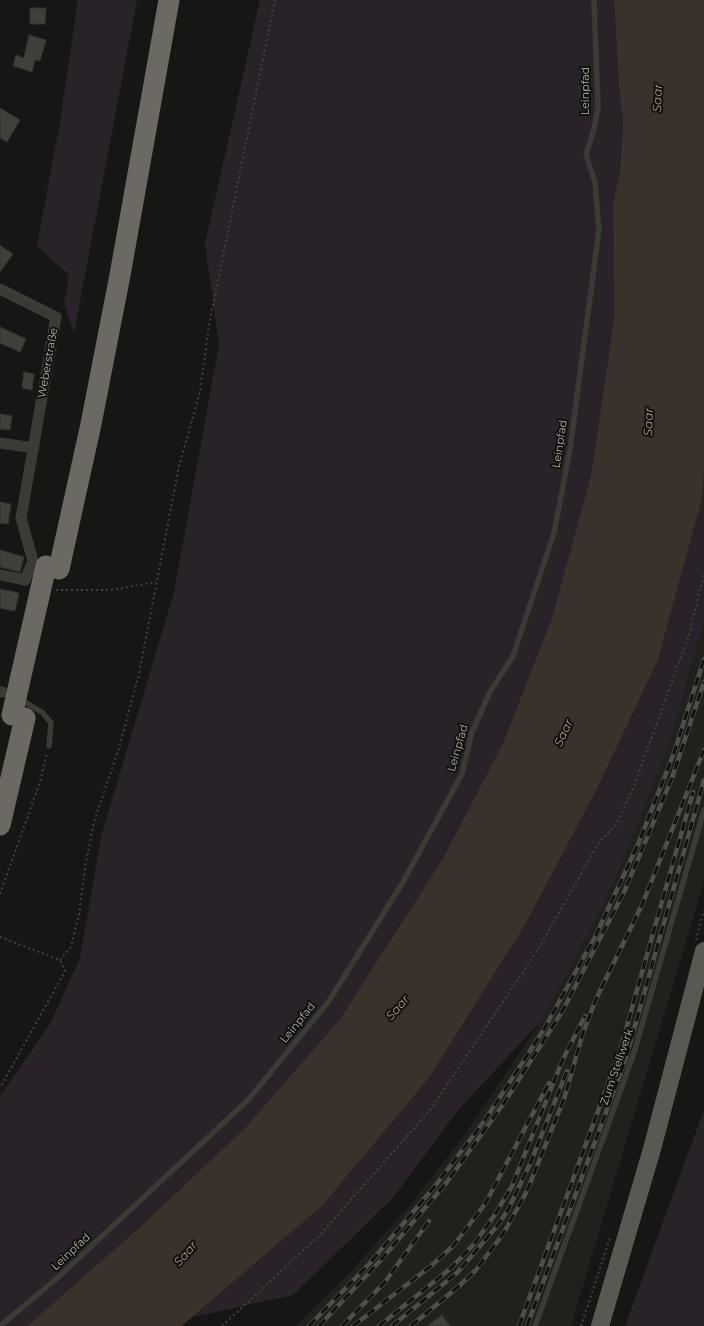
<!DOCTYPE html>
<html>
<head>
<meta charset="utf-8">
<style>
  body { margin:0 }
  canvas { display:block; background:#161614 }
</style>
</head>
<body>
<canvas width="704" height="1326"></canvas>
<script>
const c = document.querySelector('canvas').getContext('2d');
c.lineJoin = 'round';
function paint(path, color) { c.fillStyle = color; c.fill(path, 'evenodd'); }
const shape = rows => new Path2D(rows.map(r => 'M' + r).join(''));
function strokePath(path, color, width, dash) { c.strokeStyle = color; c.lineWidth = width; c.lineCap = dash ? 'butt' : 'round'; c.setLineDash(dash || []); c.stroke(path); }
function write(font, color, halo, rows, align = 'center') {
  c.font = font + ' Montserrat,sans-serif'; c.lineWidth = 4; c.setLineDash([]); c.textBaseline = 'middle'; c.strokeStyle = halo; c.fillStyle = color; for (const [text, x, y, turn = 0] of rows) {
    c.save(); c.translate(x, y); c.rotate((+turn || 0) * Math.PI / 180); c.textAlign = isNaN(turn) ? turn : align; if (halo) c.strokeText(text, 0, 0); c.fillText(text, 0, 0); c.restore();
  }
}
const built = shape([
  [704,622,704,881,571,1326,295,1326,338,1285,406,1210,463,1137,541,1021,682,701]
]);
const green = shape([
  [78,0,137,0,74,333,64,304,69,275,37,246,60,122],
  [260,0,614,0,619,89,623,120,620,170,613,203,614,319,591,475,551,621,502,745,443,858,340,1019,245,1128,141,1226,27,1326,0,1326,0,1096,50,1024,80,958,101,837,174,592,219,344,205,244],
  [704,471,704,622,672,734,631,841,599,912,541,1021,459,1109,392,1199,293,1295,193,1317,322,1206,429,1078,525,925,597,789,658,660,702,499],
  [704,1110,704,1326,625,1326]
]);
const water = shape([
  [614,0,704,0,704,471,702,499,658,660,597,789,525,925,429,1078,322,1206,182,1326,27,1326,141,1226,245,1128,340,1019,443,858,502,745,551,621,591,475,614,319,613,203,620,170,623,120,619,89]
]);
const building = shape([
  [30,8,46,8,45,24,30,24,30,8],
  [29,35,46,40,40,61,35,60,32,72,13,66,16,55,24,58,29,35],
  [0,108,20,120,7,142,0,138,0,108],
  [0,245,13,254,0,272,0,245],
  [0,327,26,339,20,352,0,343,0,327],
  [24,372,34,374,32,390,22,388,24,372],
  [0,414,12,416,10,430,0,429,0,414],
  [0,502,11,504,8,524,0,523,0,502],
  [0,550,24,557,20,572,0,567,0,550],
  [0,589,19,593,15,611,0,608,0,589],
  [442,1315,450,1326,427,1326,442,1315]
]);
const path = shape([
  [56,590,111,590,156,582],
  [0,894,40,782,47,753],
  [0,937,60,960,65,971,0,1088],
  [696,940,704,910],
  [60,960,71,947,79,914,85,867,94,822,119,748,139,674,179,466,200,392,209,325,275,0],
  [222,1326,319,1236,431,1109,539,948,599,842,616,825,634,786,689,635,704,574],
  [581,1326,610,1238]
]);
const lane = shape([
  [20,699,43,713,51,723,49,746],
  [0,1326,55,1280,248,1100,329,1001,403,882,462,774,472,732,490,692,513,656,554,533,570,449,599,230,595,182,586,155,594,129,598,108,594,0],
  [535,1326,633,1056,704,810]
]);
const street = shape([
  [0,289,56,317,21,518,33,561,25,580,0,575],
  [0,443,34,448],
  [0,692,2,692]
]);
const primary = shape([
  [600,1326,652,1149,704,951]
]);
const highway = shape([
  [59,569,91,424,120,275,169,0],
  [0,825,25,718]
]);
const rail = shape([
  [309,1326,369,1264,435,1186,485,1120,543,1031,596,935,639,842,674,753,704,659],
  [319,1326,380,1261,447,1182,504,1103,563,1010,625,890,672,778,704,682],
  [342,1326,385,1282,429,1221],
  [353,1326,431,1266,453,1246,485,1204,549,1083],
  [379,1326,451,1268,474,1244,494,1216,512,1186,563,1059,585,1016],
  [392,1326,457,1273,497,1226,508,1210,530,1164,567,1071],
  [411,1326,459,1286,476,1270,503,1234,527,1191,564,1099,583,1033,596,999,642,905,704,750],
  [519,1326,619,1054,693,792],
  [527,1326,626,1058,704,780]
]);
const highwayBridge = shape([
  [12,715,46,566]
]);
const streetNames = [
  ["Leinpfad",586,91,-90],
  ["Weberstraße",48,363,-80],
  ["Leinpfad",560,444,-81],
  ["Leinpfad",458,748,-74],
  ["Leinpfad",298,1023,-51],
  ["Zum Stellwerk",617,1067,-71],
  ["Leinpfad",71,1252,-43]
];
const waterNames = [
  ["Saar",658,98,-88],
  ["Saar",649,422,-88],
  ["Saar",564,733,-65],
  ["Saar",398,1008,-49],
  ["Saar",186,1254,-49]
];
paint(built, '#20201d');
paint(green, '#2a2229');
paint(water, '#39312a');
paint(building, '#40403b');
strokePath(building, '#32322e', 1);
strokePath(path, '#41403b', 2, [2, 3]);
strokePath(lane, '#3b3a35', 5.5);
strokePath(street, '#3b3a35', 11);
strokePath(primary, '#595851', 18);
strokePath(highway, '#6b6961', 21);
strokePath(rail, '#4f4e48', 4.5);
strokePath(rail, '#11110f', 3, [9]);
strokePath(highwayBridge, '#6b6961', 21);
write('11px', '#b6b1a6', '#11110f', streetNames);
write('italic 12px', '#b0957d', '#11110f', waterNames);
</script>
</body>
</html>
